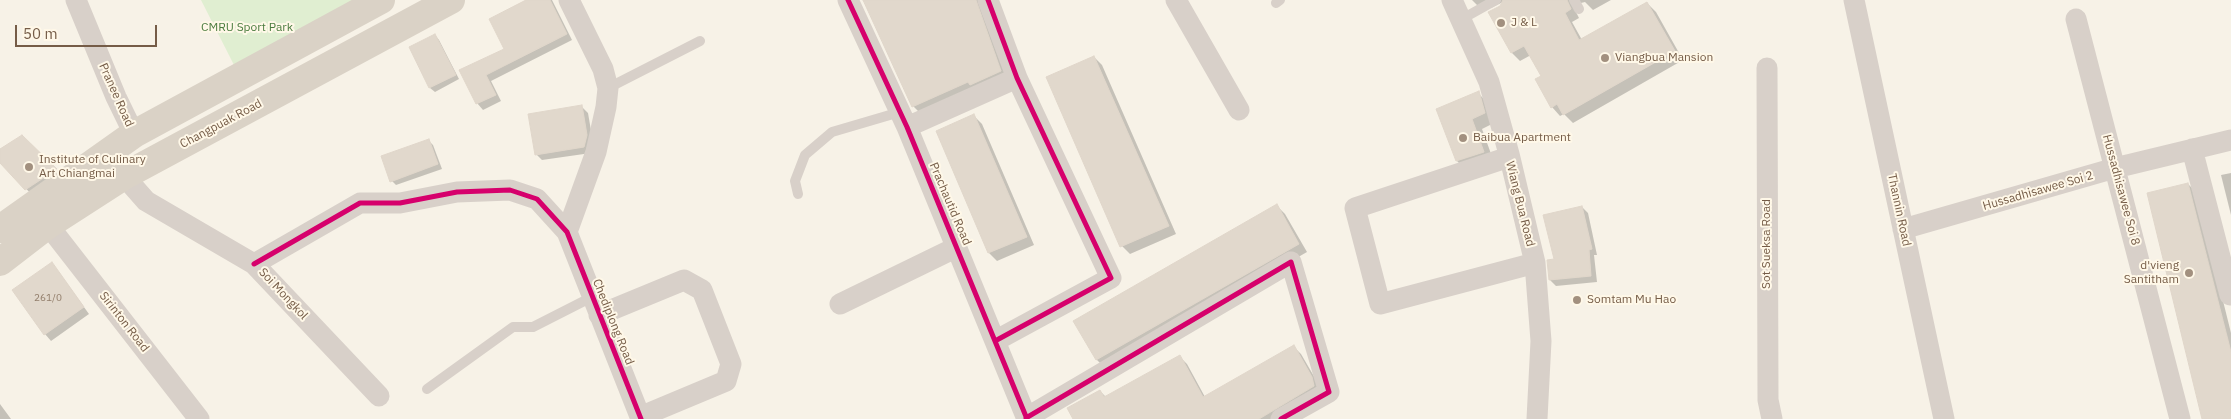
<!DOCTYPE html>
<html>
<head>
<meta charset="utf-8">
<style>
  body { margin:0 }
  #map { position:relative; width:2231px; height:419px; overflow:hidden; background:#f7f2e7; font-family:"IBM Plex Sans",sans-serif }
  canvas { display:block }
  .scale { position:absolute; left:15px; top:25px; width:142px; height:22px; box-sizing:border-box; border:2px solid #755c47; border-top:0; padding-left:6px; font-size:15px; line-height:18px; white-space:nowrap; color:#755c47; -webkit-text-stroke:4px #fff8e8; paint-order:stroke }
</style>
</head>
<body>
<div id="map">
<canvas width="2231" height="419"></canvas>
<div class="scale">50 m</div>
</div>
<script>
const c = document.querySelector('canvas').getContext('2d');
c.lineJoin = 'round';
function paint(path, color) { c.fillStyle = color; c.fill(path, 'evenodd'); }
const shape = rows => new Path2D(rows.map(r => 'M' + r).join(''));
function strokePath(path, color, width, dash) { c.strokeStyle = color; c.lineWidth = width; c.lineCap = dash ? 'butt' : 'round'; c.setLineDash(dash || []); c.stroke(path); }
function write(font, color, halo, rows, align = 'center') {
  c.font = font + ' "IBM Plex Sans",sans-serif'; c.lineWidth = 4; c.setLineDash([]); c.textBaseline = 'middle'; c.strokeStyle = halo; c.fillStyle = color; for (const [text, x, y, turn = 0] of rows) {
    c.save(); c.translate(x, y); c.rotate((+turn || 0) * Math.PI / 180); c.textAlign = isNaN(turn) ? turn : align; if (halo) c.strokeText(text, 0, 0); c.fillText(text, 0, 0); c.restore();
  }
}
const green = shape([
  [201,0,360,0,235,67]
]);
const shadow = shape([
  [529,0,552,0,572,40,491,81,501,101,483,110,477,103,461,71,506,49],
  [865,0,979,0,1009,80,921,114,913,106],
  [1472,0,1611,0,1593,10,1585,2,1577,4,1575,10,1579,18,1572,22,1582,40,1647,3,1656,12,1683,60,1573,123,1564,114,1560,116,1552,107,1543,76,1531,55,1520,61,1512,53,1503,2,1491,8,1480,8],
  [435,35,439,40,459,79,435,92,430,88,410,48],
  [1094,57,1102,65,1176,234,1130,254,1122,246],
  [1478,93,1488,103,1494,123,1482,129,1494,162,1467,171,1457,161,1438,110],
  [582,107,588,113,593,142,591,153,542,160,536,154],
  [974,116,982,124,1034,245,997,261,989,253,937,132],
  [22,137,62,176,33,196,0,161,0,151],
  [428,140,433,145,442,169,396,185,392,181],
  [2231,173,2231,215,2221,175],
  [2188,184,2196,192,2231,333,2231,419,2204,419],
  [1277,206,1285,214,1307,252,1105,368,1097,360,1075,321],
  [1582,207,1588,213,1597,255,1594,255,1597,282,1556,286,1550,280,1555,260],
  [52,263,89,314,51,341,45,334],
  [1294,347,1301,354,1319,385,1279,419,1075,419,1100,391,1106,397,1180,357,1187,364,1205,397],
  [0,404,11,419,0,419]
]);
const building = shape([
  [526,0,550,0,567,34,486,75,496,95,476,104,459,70,504,49,489,19,526,0],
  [863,0,976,0,1001,71,970,85,968,82,912,107,863,0],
  [1503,0,1567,0,1571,9,1565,13,1579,40,1647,2,1675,51,1563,115,1557,104,1551,108,1535,79,1541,76,1524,46,1511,53,1488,12,1500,6,1503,0],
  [435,34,456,75,429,88,409,47,435,34],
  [1094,56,1169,226,1120,247,1046,77,1094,56],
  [1479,91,1485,113,1472,119,1484,152,1456,161,1436,109,1479,91],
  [582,105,587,135,584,147,535,155,528,114,582,105],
  [974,114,1027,237,988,253,936,131,974,114],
  [22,135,57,169,25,190,0,163,0,149,22,135],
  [429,139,438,164,390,182,381,156,429,139],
  [2188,183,2231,352,2231,419,2202,419,2147,193,2188,183],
  [1277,204,1299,244,1096,360,1073,321,1277,204],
  [1582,206,1592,249,1589,250,1591,276,1549,280,1547,260,1554,259,1543,215,1582,206],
  [52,262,84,307,44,335,12,290,52,262],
  [1294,345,1312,377,1314,386,1259,419,1073,419,1067,408,1100,390,1104,397,1180,355,1203,397,1294,345]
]);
const service = shape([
  [1574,0,1579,9],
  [1276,3,1280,0],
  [1462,19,1496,0],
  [608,88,700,41],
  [798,194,795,181,805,155,832,132,900,112],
  [427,389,513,327,533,327,592,297]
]);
const minor = shape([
  [76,0,116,97,134,134],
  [848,0,907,127,1027,419],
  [988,0,1017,78,1111,278,995,341],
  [1176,0,1239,110],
  [1452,0,1489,82,1509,154,1535,263,1541,341,1537,419],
  [1854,0,1944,419],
  [2076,19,2180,419],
  [1767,68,1768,400,1772,419],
  [907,127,1017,78],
  [2192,149,2230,295],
  [1509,157,1355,208,1380,304,1535,263],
  [124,176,146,201,254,264,379,396],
  [48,225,199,419],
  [1903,229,2115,168,2231,140],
  [567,232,596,152,606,107,608,88,603,69,569,0],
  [254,264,360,203,400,203,457,192,510,190,537,199,567,232,641,419],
  [840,304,957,247],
  [599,315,684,280,702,290,731,364,726,381,640,417],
  [1026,418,1291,262,1329,392,1281,419]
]);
const primary = shape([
  [0,229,134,134,381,0],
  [0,262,48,225,124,176,451,0]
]);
const cycleway = shape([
  [848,0,907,127,1027,419],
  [988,0,1017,78,1111,278,995,341],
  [254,264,360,203,400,203,457,192,510,190,537,199,567,232,641,419],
  [1026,418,1291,262,1329,392,1281,419]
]);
const markers = [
  [1501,23,5,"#a2907f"],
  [1605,58,5,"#a2907f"],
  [1463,138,5,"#a2907f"],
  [29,167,5,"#a2907f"],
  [2189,273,5,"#a2907f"],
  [1577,300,5,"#a2907f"]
];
const numberNames = [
  ["261/0",48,298]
];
const poiNames = [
  ["J & L",1511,23],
  ["Viangbua Mansion",1615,58],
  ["Baibua Apartment",1473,138],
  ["Institute of Culinary",39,160],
  ["Art Chiangmai",39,174],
  ["d'vieng",2179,266,"right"],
  ["Santitham",2179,280,"right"],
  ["Somtam Mu Hao",1587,300]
];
const parkNames = [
  ["CMRU Sport Park",247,28]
];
const streetNames = [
  ["Pranee Road",116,95,66],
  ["Changpuak Road",221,124,-28],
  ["Hussadhisawee Soi 8",2121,190,75],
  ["Hussadhisawee Soi 2",2038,191,-16],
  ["Prachautid Road",950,204,67],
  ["Wiang Bua Road",1520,204,76],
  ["Thannin Road",1899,210,78],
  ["Sot Sueksa Road",1767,244,-90],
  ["Soi Mongkol",283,294,47],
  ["Sirinton Road",124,322,52],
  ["Chediplong Road",613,322,68]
];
paint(green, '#e0eed1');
paint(shadow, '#0003');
paint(building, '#e1d8cc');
strokePath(building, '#e0d6ca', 1);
strokePath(service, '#d8d0c9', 10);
strokePath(minor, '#d8d0c9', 21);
strokePath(primary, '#dad2c6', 28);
strokePath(cycleway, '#d6006c', 5);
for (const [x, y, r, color] of markers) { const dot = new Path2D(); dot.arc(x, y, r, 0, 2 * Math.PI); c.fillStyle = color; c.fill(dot); strokePath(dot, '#fff8e8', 2); }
write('10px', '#927e6b', null, numberNames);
write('12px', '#755c47', '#fff8e8', poiNames, 'left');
write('12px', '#4b7c3f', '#fff8e8', parkNames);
write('12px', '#755c47', '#fff8e8', streetNames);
</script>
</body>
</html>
